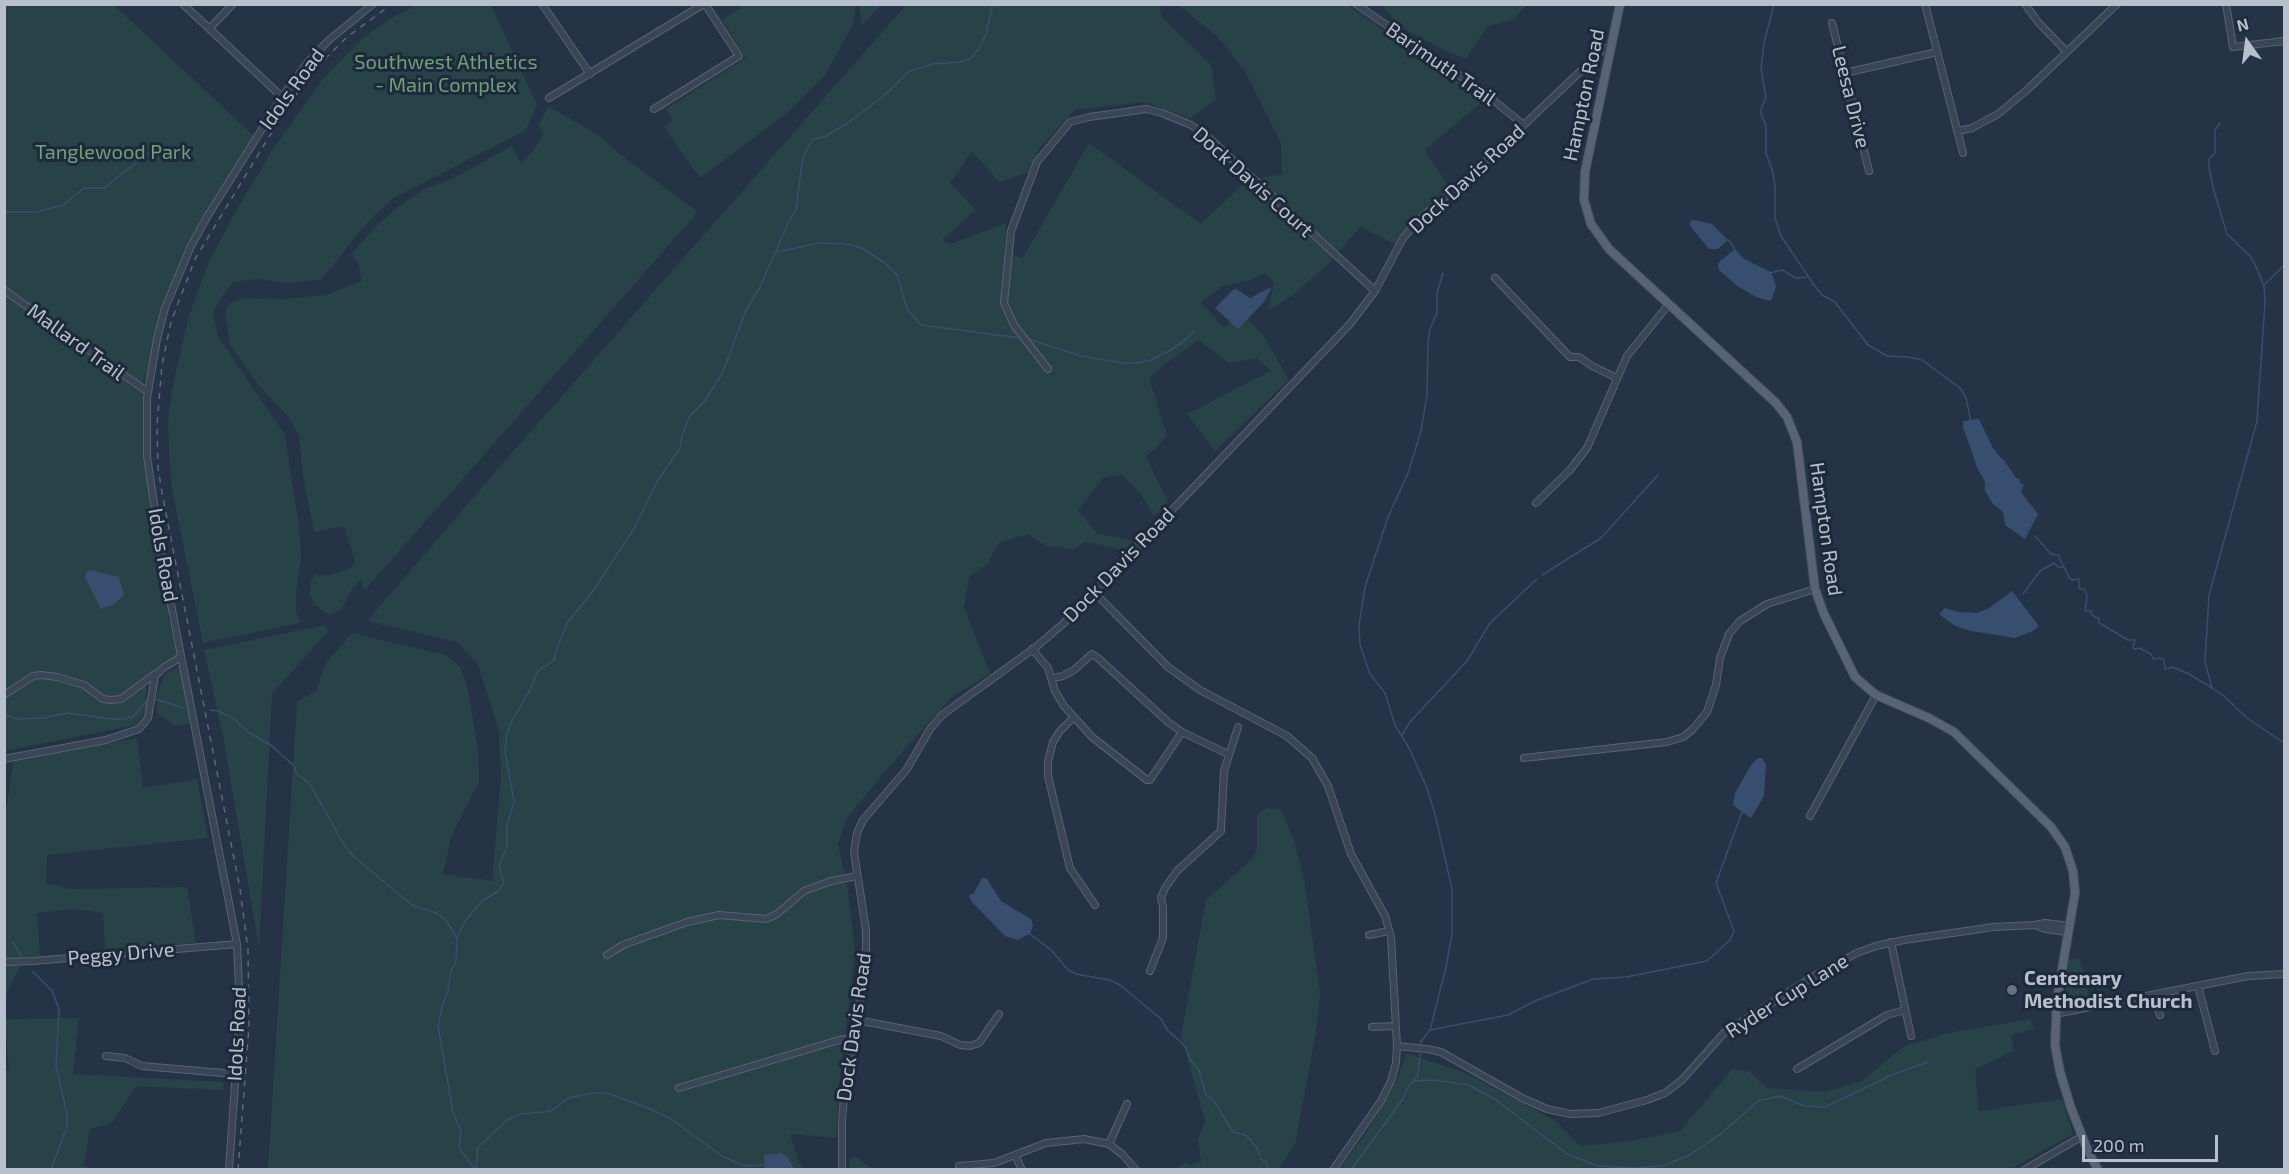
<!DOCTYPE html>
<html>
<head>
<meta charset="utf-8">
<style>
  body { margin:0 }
  #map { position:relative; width:2289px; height:1174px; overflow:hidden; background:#253346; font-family:"Exo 2",sans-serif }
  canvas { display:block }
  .frame { position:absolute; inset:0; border:6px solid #b8c0ce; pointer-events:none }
  .north { position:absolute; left:2217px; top:12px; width:60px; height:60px; -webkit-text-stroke:4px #1e2a3b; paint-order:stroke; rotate:346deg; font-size:16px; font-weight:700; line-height:24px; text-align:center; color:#b8c0ce }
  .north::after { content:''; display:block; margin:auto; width:21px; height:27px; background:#b8c0ce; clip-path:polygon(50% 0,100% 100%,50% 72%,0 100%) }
  .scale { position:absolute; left:2082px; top:1135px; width:136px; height:27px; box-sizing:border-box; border:3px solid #b8c0ce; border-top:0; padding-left:8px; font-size:18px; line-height:21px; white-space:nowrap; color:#b8c0ce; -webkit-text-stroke:4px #1e2a3b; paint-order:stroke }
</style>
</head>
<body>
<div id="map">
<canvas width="2289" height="1174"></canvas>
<div class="frame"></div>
<div class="north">N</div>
<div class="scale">200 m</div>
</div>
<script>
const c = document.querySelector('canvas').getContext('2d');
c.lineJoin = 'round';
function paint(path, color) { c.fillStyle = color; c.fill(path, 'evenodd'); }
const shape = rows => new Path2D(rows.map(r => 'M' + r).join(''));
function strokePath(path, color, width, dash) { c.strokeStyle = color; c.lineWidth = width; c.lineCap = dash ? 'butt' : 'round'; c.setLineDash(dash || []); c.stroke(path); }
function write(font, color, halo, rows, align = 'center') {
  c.font = font + ' "Exo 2",sans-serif'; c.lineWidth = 6; c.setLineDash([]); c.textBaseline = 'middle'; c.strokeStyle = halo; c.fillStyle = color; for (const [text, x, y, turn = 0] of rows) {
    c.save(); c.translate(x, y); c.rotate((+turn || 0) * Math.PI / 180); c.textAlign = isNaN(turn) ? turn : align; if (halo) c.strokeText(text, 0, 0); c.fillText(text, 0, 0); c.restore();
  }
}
const green = shape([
  [419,4,491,5,537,105,526,130,392,199,365,225,321,280,287,283,259,279,233,282,221,298,213,312,218,336,285,435,299,526,301,557,296,593,296,611,300,623,203,643,172,490,169,450,168,418,174,379,189,316,207,266,233,216,273,149,322,80,363,38,388,20],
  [859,4,881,4,881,5,862,25],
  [1384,4,1527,4,1527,5,1514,19,1488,26,1465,59,1443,50,1399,26,1383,7],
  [4,5,114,5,254,136,202,218,178,267,165,298,151,353,148,375,143,380,142,393,144,399,145,463,151,508,171,614,167,614,178,656,165,662,146,678,146,709,136,725,5,751],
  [97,571,103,573,124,595,102,608,92,589],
  [744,5,856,5,853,24,826,74,786,114,700,178,664,127,673,120,666,109,746,58,722,20],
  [906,5,1163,5,1160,7,1161,16,1211,65,1216,100,1190,118,1143,102,1075,110,1040,148,1027,173,999,182,972,151,950,183,976,210,942,240,951,244,1006,223,1005,248,1022,259,1089,143,1201,224,1246,181,1282,174,1281,143,1245,71,1217,36,1178,5,1347,5,1484,100,1425,150,1448,186,1395,244,1360,227,1326,266,1293,295,1268,311,1274,283,1265,273,1250,280,1223,286,1201,302,1223,327,1244,314,1265,338,1289,380,1215,451,1187,414,1271,371,1257,358,1228,363,1199,340,1165,364,1149,378,1167,435,1156,448,1146,456,1168,502,1154,516,1140,493,1122,475,1103,478,1078,510,1097,533,1133,541,1125,550,1085,542,1074,549,1046,546,1028,534,999,543,988,563,969,577,964,607,990,674,953,696,893,762,846,819,838,844,848,891,855,952,839,1085,836,1138,790,1134,799,1163,804,1169,675,1170,672,1168,671,1170,268,1170,297,702,316,691,326,663,352,633,446,655,461,668,468,689,478,749,479,782,451,837,443,874,492,881,501,777,499,731,478,665,458,642,367,621,504,462],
  [548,106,600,136,622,156,698,212,365,590,361,580,353,588,341,610,329,615,315,605,310,595,310,583,315,574,328,576,352,567,355,561,344,526,314,532,303,477,299,436,290,419,258,384,230,345,225,311,229,304,244,298,285,299,325,295,362,281,358,262,351,254,377,225,399,206,426,188,452,179,512,146,521,163,533,151,543,135,539,125],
  [325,625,328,631,272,694,259,948,224,741,204,650],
  [180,666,191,723,175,726,157,713,157,694,165,674],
  [137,738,143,788,197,779,208,838,47,855,46,883,70,889,187,887,196,943,105,949,103,913,73,909,37,913,40,956,25,957,5,996,4,828,13,762],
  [1266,808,1281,809,1294,841,1305,884,1320,993,1316,1033,1295,1144,1279,1169,1176,1169,1185,1162,1190,1165,1201,1161,1198,1140,1205,1121,1181,1036,1206,900,1251,860,1257,850,1257,815],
  [2079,958,2089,998,2068,1004,2064,981,2068,960],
  [79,1018,73,1074,223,1082,223,1090,137,1086,112,1123,90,1129,84,1165,92,1169,5,1169,4,1071,9,1071,5,1019],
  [2030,1019,2034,1029,2011,1035,2014,1051,1975,1069,1979,1111,2062,1099,2073,1134,2011,1169,1339,1169,1366,1133,1396,1083,1406,1053,1466,1073,1556,1121,1580,1146,1630,1141,1680,1131,1732,1069,1749,1071,1767,1088,1824,1092,1862,1081,1903,1047,1944,1034],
  [855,1156,866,1164,871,1169,850,1169,849,1160]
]);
const water = shape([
  [1694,220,1712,224,1728,240,1718,249,1709,249,1690,226,1690,221],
  [1735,249,1744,259,1771,272,1776,286,1772,299,1770,301,1756,297,1736,285,1719,270,1718,265,1720,261],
  [1269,288,1271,289,1264,302,1238,329,1215,308,1233,290,1236,289,1250,298],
  [1979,419,1993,448,2001,458,2004,460,2016,478,2020,479,2020,484,2024,484,2021,492,2038,514,2025,539,2005,525,2003,512,1992,503,1985,490,1985,482,1977,467,1963,427,1963,421],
  [90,570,119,577,124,595,113,605,101,609,85,577,87,571],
  [2012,591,2039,626,2033,631,2015,638,1971,631,1955,626,1939,614,1945,608,1958,612,1977,613,1989,608],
  [1758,758,1762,758,1766,765,1764,796,1751,818,1734,806,1733,803,1735,793,1751,765],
  [982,878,987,879,1001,901,1031,919,1033,926,1030,934,1017,940,1005,936,971,901,969,895,974,893],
  [781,1153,788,1158,794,1169,765,1169,764,1155]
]);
const stream = shape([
  [1774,4,1764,43,1761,69,1766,97,1760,112,1766,125,1766,153,1772,169,1775,186,1775,218,1781,236,1814,285,1822,295,1835,302,1868,345,1887,356,1908,357,1922,360,1960,388,1966,398,1971,422],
  [7,212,36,212,63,205,84,188,104,188,151,151],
  [1728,240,1732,244,1735,251],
  [777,252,819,243,846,244,860,247,885,263,897,275,907,309,921,325,1020,338],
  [1770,273,1782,270,1796,278,1807,277],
  [2264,285,2284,265],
  [1028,339,1081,356,1123,363,1138,363,1151,360,1169,351,1183,342,1194,331],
  [2035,536,2051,554,2058,555,2069,577,2072,580,2079,579,2079,588,2085,590,2087,596,2085,611,2091,611,2092,615,2099,619,2099,623,2128,640,2135,640,2133,647,2134,649,2139,648,2151,654,2153,659,2161,658,2164,660,2165,669,2172,667,2189,674,2212,688,2224,696,2248,719,2284,743],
  [1542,575,1601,538,1658,475],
  [2023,594,2040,571,2054,563,2058,567,2063,567],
  [2212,688,2205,662,2209,595,2257,421,2265,302,2264,286,2258,271,2251,257,2227,234,2214,191,2209,168,2209,159,2215,153,2215,130,2220,123],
  [155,699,184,708],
  [210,710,218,711,233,718,248,732,272,746,294,766,296,773,310,784,343,843,353,856,412,905,436,913,446,920,456,937],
  [4,714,16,719,44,718,67,713,111,719,123,719,133,717,148,699],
  [1402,735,1410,722,1467,661,1490,623,1537,579],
  [1030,934,1051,950,1068,970,1076,974,1110,980,1120,985,1161,1019,1168,1031,1178,1039,1186,1048,1191,1061,1199,1070,1206,1095,1214,1101,1230,1127,1234,1132,1247,1136,1256,1146,1261,1159,1266,1162,1269,1170],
  [13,942,22,958],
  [33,972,52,991,59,1009,56,1066,67,1114,67,1126,51,1170],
  [1430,1030,1508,1015,1535,1001,1593,979,1626,977,1707,961,1730,940,1734,931,1716,883,1742,812],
  [1420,1043,1430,1030,1446,967,1452,934,1452,889,1435,814,1427,788,1409,748,1395,725,1385,693,1370,674,1360,645,1359,625,1365,587,1388,517,1408,473,1421,431,1427,395,1428,342,1430,329,1437,313,1437,293,1443,273],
  [1414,1081,1433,1080,1469,1085,1496,1100,1567,1154,1598,1166,1633,1168,1662,1166,1688,1156,1722,1133,1758,1101,1780,1096,1804,1106,1825,1107,1894,1074,1928,1062],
  [476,1170,461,1151,459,1145,461,1132,453,1112,438,1026,443,1003,448,991,451,971,456,962,457,938,465,921,482,901,498,891,504,883,499,866,507,847,507,825,514,802,505,752,507,733,512,721,531,688,537,672,554,660,559,643,568,622,593,591,635,527,658,480,680,448,682,435,690,416,704,402,723,372,745,312,760,287,790,219,796,210,801,169,804,155,812,140,826,136,848,123,886,94,908,72,932,64,959,62,970,59,978,50,986,34,993,4],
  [476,1170,478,1147,508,1119,521,1114,546,1112,554,1109,568,1098,593,1093,606,1093,646,1107,671,1119,722,1156,735,1162,747,1166,764,1165],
  [1351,1170,1402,1100,1409,1085,1414,1081,1418,1074,1420,1054]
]);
const minor = shape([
  [183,4,282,97],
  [542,4,590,74],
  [1356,4,1482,91,1524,125],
  [1925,4,1963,153],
  [2025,4,2038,22,2066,51],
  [2226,4,2233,47,2284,41],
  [1832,23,1869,171],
  [209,29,233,4],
  [1845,73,1937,52],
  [549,98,704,4],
  [654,109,739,56,705,4],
  [1957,131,1972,128,1998,114,2027,90,2117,4],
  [1495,278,1570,357,1579,357,1592,366,1617,378],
  [4,290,148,392],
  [1048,369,1014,325,1004,303,1011,231,1037,162,1070,122,1089,117,1147,109,1162,113,1191,125,1208,137,1375,291],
  [1536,503,1570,470,1587,448,1627,356,1669,304],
  [1094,592,1168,667,1200,690,1287,736,1312,758,1328,786,1351,854,1385,916,1391,937,1397,1046,1396,1063,1391,1081,1381,1101,1333,1170],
  [1032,649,1048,668,1055,691,1064,706,1092,737,1147,780,1150,780,1182,732],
  [1053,678,1063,676,1074,670,1092,654,1098,658,1168,722,1182,732,1228,754],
  [4,695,33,676,41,675,57,677,84,685,103,699,111,700,121,699,155,674],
  [1074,717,1060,731,1053,742,1048,761,1048,776,1070,868,1095,905],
  [1524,758,1667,742,1683,737,1692,730,1707,712,1716,685,1720,658,1729,634,1740,621,1767,604,1815,589],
  [4,759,106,740,139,729,148,718,155,676,163,668,181,657],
  [1810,816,1876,695],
  [2035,925,2045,929,2068,932],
  [1369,935,1389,931],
  [1891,942,1911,1036],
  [607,955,623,945,687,922,719,915,766,919,777,914,804,891,831,881,857,876],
  [4,962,33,961,237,944],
  [1150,971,1163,938,1163,907,1161,898,1165,888,1177,871,1221,831,1224,771,1238,727],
  [2198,986,2215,1051],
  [2152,995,2160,1015],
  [2055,1014,2248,976,2284,974],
  [857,1020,941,1036,960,1045,970,1046,979,1043,999,1014],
  [1372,1027,1395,1026],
  [1397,1046,1427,1049,1441,1052,1522,1098,1547,1109,1570,1114,1598,1113,1647,1100,1665,1093,1682,1080,1724,1033,1819,973,1857,953,1876,946,1904,940,1994,927,2035,925,2045,923,2070,926],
  [106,1056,125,1058,142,1066,235,1074],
  [1797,1069,1887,1015,1905,1010],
  [679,1088,839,1040,854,1038],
  [1109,1144,1127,1104],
  [1015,1155,1022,1170],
  [959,1166,994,1163,1046,1143,1084,1139,1109,1144,1123,1155,1136,1170],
  [229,1170,240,1012,237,944,162,558,147,456,147,398,157,339,165,308,191,246,207,217,282,97,308,62,329,40,373,4],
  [842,1170,842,1120,845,1086,857,1020,866,952,866,930,854,852,857,833,863,820,907,769,930,729,942,715,1036,647,1064,623,1350,324,1375,291,1403,238,1423,216,1472,174,1605,48,1611,47],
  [2024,1170,2081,1137]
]);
const major = shape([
  [1620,4,1585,172,1584,200,1591,224,1609,249,1776,403,1787,417,1797,442,1815,589,1824,614,1855,677,1876,695,1929,718,1954,732,2051,827,2065,847,2073,871,2075,893,2057,999,2055,1045,2060,1072,2071,1108,2088,1151,2098,1170]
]);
const rail = shape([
  [238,1170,249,1026,248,950,240,889,162,493,158,467,157,424,162,365,171,322,195,259,267,140,300,89,321,63,347,37,392,4]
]);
const markers = [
  [2012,990,6,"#6b7280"]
];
const parkNames = [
  ["Southwest Athletics",446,62],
  ["- Main Complex",446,85],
  ["Tanglewood Park",113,152]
];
const streetNames = [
  ["Barjmuth Trail",1441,64,35],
  ["Idols Road",292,89,-54],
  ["Hampton Road",1584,95,-78],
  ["Leesa Drive",1851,97,76],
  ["Dock Davis Road",1467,179,-43],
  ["Dock Davis Court",1253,182,42],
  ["Mallard Trail",76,342,36],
  ["Hampton Road",1826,529,82],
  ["Idols Road",163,555,80],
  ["Dock Davis Road",1119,565,-46],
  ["Peggy Drive",121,954,-5],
  ["Ryder Cup Lane",1787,996,-32],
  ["Dock Davis Road",854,1027,-82],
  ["Idols Road",237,1034,-87]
];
const poiNames = [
  ["Centenary",2024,978],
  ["Methodist Church",2024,1001]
];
paint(green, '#274347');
paint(water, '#374e6e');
strokePath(stream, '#374e6e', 1.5);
strokePath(minor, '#586372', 8);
strokePath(major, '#434e5e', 10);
strokePath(minor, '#3a4555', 6);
strokePath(major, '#586475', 8);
strokePath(rail, '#5c697c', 1.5, [6, 6]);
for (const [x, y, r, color] of markers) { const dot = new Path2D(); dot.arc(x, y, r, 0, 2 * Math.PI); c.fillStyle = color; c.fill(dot); strokePath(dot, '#1e2a3b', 2); }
write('20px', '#6da179', '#1e2a3b', parkNames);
write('20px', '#b8c0ce', '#1e2a3b', streetNames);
write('bold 20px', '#b8c0ce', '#1e2a3b', poiNames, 'left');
</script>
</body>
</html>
